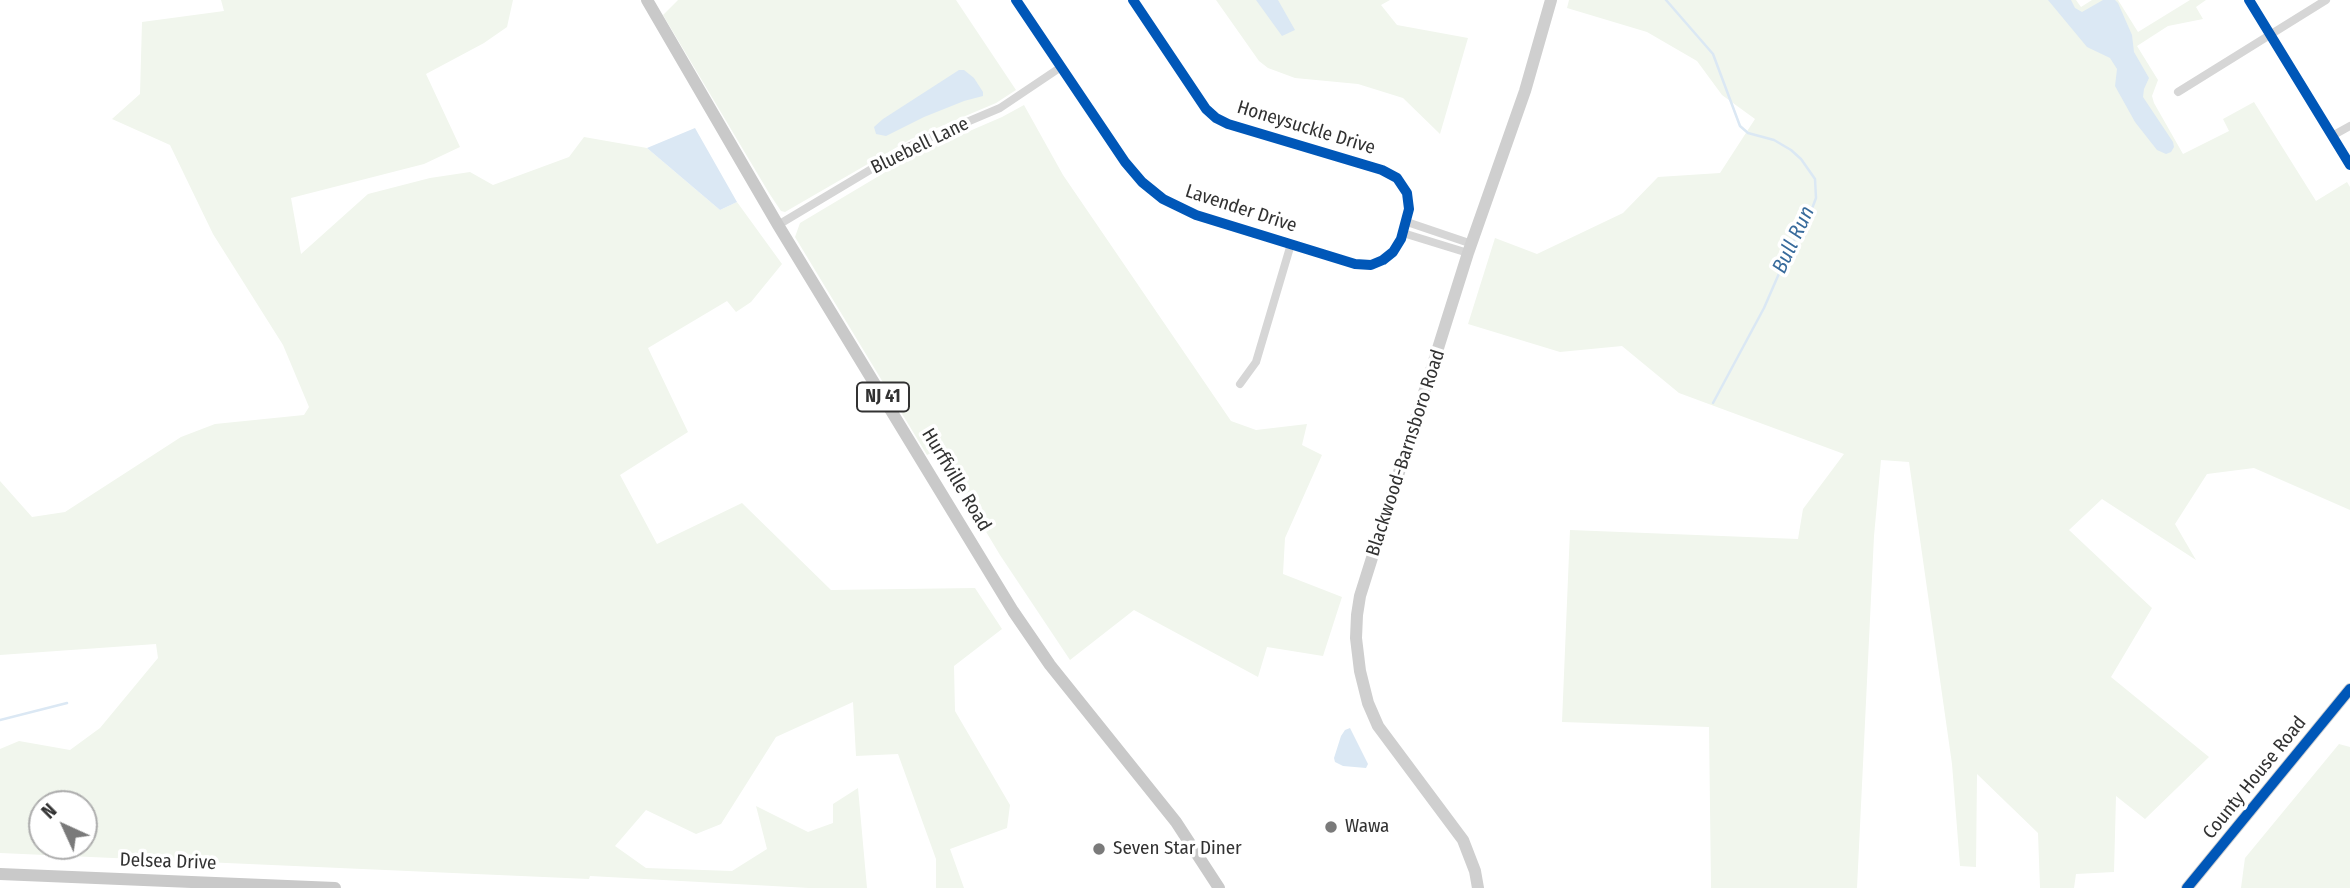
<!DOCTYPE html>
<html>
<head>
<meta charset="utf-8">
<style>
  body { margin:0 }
  #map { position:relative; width:2350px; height:888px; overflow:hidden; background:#fff; font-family:"Fira Sans Condensed",sans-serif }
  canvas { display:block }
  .north { position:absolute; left:28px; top:790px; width:70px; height:70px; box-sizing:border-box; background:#fff; border:2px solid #adadad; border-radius:50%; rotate:315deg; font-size:19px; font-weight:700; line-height:28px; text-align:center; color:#323232 }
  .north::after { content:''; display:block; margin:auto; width:24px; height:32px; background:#7a7a7a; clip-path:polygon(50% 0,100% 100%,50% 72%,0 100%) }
</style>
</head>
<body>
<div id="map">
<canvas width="2350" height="888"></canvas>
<div class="north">N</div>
</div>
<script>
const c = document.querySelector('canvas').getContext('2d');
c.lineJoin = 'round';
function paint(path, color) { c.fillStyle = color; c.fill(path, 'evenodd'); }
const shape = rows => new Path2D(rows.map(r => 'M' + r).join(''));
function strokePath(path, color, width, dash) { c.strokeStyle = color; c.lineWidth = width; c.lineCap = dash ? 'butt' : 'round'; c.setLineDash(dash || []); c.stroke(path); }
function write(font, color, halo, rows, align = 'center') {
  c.font = font + ' "Fira Sans Condensed",sans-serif'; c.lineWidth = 7; c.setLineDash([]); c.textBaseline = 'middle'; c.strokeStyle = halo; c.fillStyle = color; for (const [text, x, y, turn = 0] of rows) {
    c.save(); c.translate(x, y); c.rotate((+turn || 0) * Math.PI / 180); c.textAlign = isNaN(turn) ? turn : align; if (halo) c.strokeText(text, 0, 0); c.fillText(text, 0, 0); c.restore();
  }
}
const green = shape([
  [221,0,513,0,507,27,484,43,426,74,460,147,424,164,291,198,301,254,368,194,430,178,470,172,493,185,569,157,584,137,647,148,720,210,737,202,782,264,751,302,736,312,727,301,648,348,688,432,620,475,657,544,742,503,831,590,975,588,1002,629,954,666,955,711,1010,805,1007,828,950,849,964,888,936,888,936,859,898,754,856,756,853,702,776,737,721,824,696,834,646,810,615,846,646,868,732,871,767,849,756,806,808,832,833,823,833,804,858,788,867,888,809,888,590,876,589,879,0,853,0,749,19,741,70,750,100,728,158,658,156,644,0,655,0,481,32,517,65,512,181,437,215,424,304,415,309,407,283,345,213,234,170,145,112,119,140,94,142,22,224,11],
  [42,804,84,804,84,846,42,846],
  [678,0,956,0,1016,90,996,103,911,139,785,212,781,211,769,193,663,15],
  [1216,0,1390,0,1381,5,1397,25,1468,38,1440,134,1403,98,1358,84,1295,78,1268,68,1259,61],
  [1569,0,2076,0,2081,7,2092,0,2118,0,2138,32,2190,0,2206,0,2196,7,2203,19,2168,26,2137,46,2158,80,2152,96,2154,103,2183,154,2229,131,2223,119,2254,102,2316,201,2347,182,2350,187,2350,510,2254,468,2207,474,2175,524,2196,560,2102,499,2069,530,2152,608,2111,677,2209,757,2145,819,2116,796,2114,872,2076,874,2074,888,2040,888,2038,833,1977,774,1976,867,1960,866,1952,764,1909,462,1881,460,1874,536,1857,888,1711,888,1709,727,1562,722,1570,530,1798,539,1803,509,1844,454,1679,393,1622,346,1560,352,1468,324,1495,238,1537,254,1623,213,1658,177,1720,173,1755,119,1722,95,1697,61,1647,32,1567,8],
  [1024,105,1063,175,1231,421,1256,430,1307,424,1302,445,1322,455,1285,538,1283,574,1342,597,1323,656,1267,647,1258,677,1134,610,1070,660,1000,555,937,450,927,455,795,237,800,223,914,155,1002,117],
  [2339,744,2350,747,2350,888,2241,888,2245,858]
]);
const water = shape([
  [1256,0,1278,0,1295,30,1282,36],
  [2048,0,2071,0,2075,8,2082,12,2103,0,2115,0,2118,3,2132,35,2134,52,2149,78,2144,89,2143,97,2173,142,2174,147,2171,152,2166,154,2157,150,2135,122,2115,86,2117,69,2110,58,2087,47],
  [959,70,964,70,974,78,983,92,983,96,964,101,924,117,886,136,876,134,874,127,883,119],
  [695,128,737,202,720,210,647,148],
  [1350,728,1368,764,1366,768,1343,766,1335,762,1334,758,1341,736,1345,730]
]);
const stream = shape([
  [1666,0,1713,54,1740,126,1748,133,1774,140,1791,150,1801,159,1815,179,1816,198,1813,206,1791,246,1764,308,1713,403],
  [0,720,67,703]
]);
const street = shape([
  [1016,0,1125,162,1142,182,1163,199,1196,215,1355,264,1371,265,1383,260,1393,252,1401,239,1409,209,1407,193,1397,178,1382,170,1228,124,1216,118,1206,109,1133,0],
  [2249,0,2350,165],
  [2178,92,2326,0],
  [2332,136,2350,126],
  [1407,222,1472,244],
  [778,225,910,146,1000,108,1061,67],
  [1403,233,1468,253],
  [1240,384,1256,362,1291,244]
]);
const secondary = shape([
  [1478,888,1475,871,1463,840,1378,726,1368,703,1360,671,1356,638,1357,615,1360,596,1468,253,1525,91,1551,0],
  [2187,888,2350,689]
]);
const primary = shape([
  [647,0,778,225,1013,611,1050,665,1176,822,1219,888],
  [0,874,335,888]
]);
const cycleway = shape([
  [1016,0,1125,162,1142,182,1163,199,1196,215,1355,264,1371,265,1383,260,1393,252,1401,239,1409,209,1407,193,1397,178,1382,170,1228,124,1216,118,1206,109,1133,0],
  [2249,0,2350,165],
  [2187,888,2350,689]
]);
const markers = [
  [1331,827,7,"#7a7a7a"],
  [1099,849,7,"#7a7a7a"]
];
const shields = [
  [883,397,52]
];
const shieldNames = [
  ["NJ 41",883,397]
];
const streetNames = [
  ["Honeysuckle Drive",1306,128,17],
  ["Bluebell Lane",920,146,-26],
  ["Lavender Drive",1241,209,18],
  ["Blackwood-Barnsboro Road",1406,453,-72],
  ["Hurffville Road",956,480,59],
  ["County House Road",2255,778,-51],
  ["Delsea Drive",168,862,2]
];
const poiNames = [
  ["Wawa",1345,827],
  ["Seven Star Diner",1113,849]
];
const waterNames = [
  ["Bull Run",1794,240,-65]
];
paint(green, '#f1f6ed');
paint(water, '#dbe8f4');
strokePath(stream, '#dbe8f4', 2.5);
strokePath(street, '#d6d6d6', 8);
strokePath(secondary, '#cfcfcf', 12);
strokePath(primary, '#c9c9c9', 12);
strokePath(cycleway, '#0057b8', 10);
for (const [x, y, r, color] of markers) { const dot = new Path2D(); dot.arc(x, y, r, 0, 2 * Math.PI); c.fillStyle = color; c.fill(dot); strokePath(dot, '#fff', 2.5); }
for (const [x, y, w] of shields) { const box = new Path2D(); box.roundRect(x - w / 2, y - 14.5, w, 29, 5); c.fillStyle = '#fff'; c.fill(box); strokePath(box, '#323232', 2); }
write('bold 18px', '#323232', null, shieldNames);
write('19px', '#323232', '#fff', streetNames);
write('19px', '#323232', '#fff', poiNames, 'left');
write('italic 21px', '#386b9c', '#fff', waterNames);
</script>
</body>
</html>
